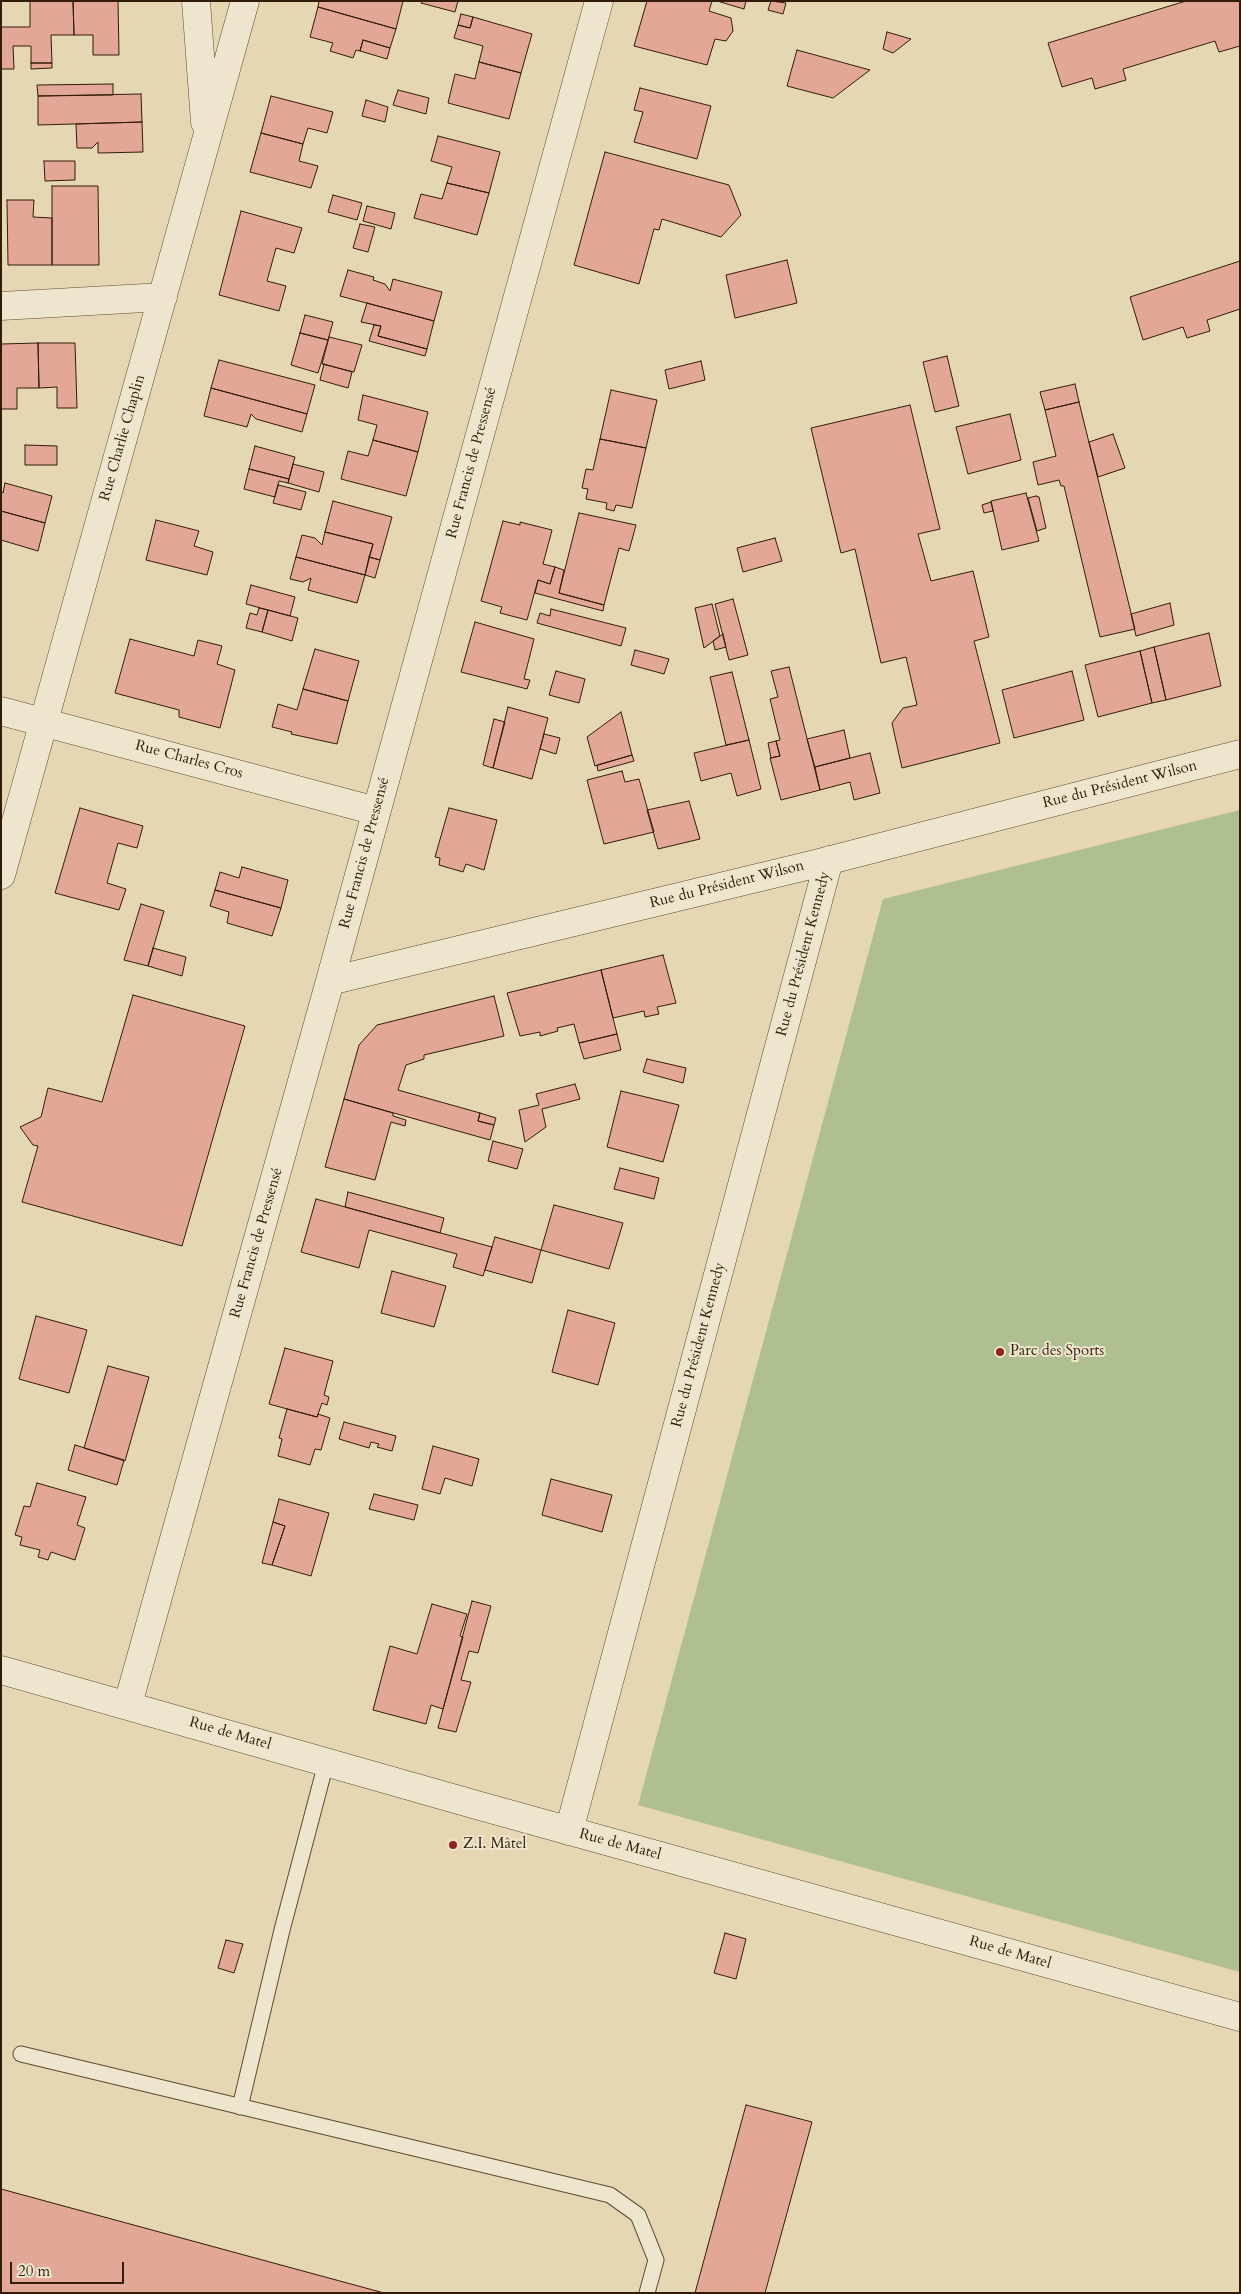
<!DOCTYPE html>
<html>
<head>
<meta charset="utf-8">
<style>
  body { margin:0 }
  #map { position:relative; width:1241px; height:2294px; overflow:hidden; background:#e4d7b2; font-family:Cardo,serif }
  canvas { display:block }
  .frame { position:absolute; inset:0; border:2px solid #321c09; pointer-events:none }
  .scale { position:absolute; left:10px; top:2262px; width:114px; height:22px; box-sizing:border-box; border:2px solid #321c09; border-top:0; padding-left:6px; font-size:15px; line-height:18px; white-space:nowrap; color:#321c09; -webkit-text-stroke:4px #ede5cd; paint-order:stroke }
</style>
</head>
<body>
<div id="map">
<canvas width="1241" height="2294"></canvas>
<div class="frame"></div>
<div class="scale">20 m</div>
</div>
<script>
const c = document.querySelector('canvas').getContext('2d');
c.lineJoin = 'round';
function paint(path, color) { c.fillStyle = color; c.fill(path, 'evenodd'); }
const shape = rows => new Path2D(rows.map(r => 'M' + r).join(''));
function strokePath(path, color, width, dash) { c.strokeStyle = color; c.lineWidth = width; c.lineCap = dash ? 'butt' : 'round'; c.setLineDash(dash || []); c.stroke(path); }
function write(font, color, halo, rows, align = 'center') {
  c.font = font + ' Cardo,serif'; c.lineWidth = 4; c.setLineDash([]); c.textBaseline = 'middle'; c.strokeStyle = halo; c.fillStyle = color; for (const [text, x, y, turn = 0] of rows) {
    c.save(); c.translate(x, y); c.rotate((+turn || 0) * Math.PI / 180); c.textAlign = isNaN(turn) ? turn : align; if (halo) c.strokeText(text, 0, 0); c.fillText(text, 0, 0); c.restore();
  }
}
const green = shape([
  [1240,810,1240,1972,638,1805,883,899]
]);
const building = shape([
  [30,1,73,1,74,35,51,35,52,63,31,63,31,46,13,46,14,69,1,69,1,27,30,27,30,1],
  [73,1,118,1,119,55,93,55,93,35,74,35,73,1],
  [319,1,403,1,396,29,318,7,319,1],
  [422,1,458,1,455,12,421,3,422,1],
  [647,1,712,1,709,11,731,18,733,31,726,41,715,39,707,65,634,46,647,1],
  [717,1,746,1,744,9,717,1],
  [771,1,786,3,783,14,768,10,771,1],
  [1186,1,1240,1,1240,46,1219,52,1215,41,1123,69,1126,80,1095,89,1092,78,1062,87,1048,43,1186,1],
  [318,7,396,29,390,48,363,40,360,51,356,50,353,58,330,51,333,43,310,37,318,7],
  [461,14,473,17,470,28,458,25,461,14],
  [473,17,532,34,521,73,479,62,483,46,454,38,458,25,470,28,473,17],
  [887,32,911,39,893,53,883,49,887,32],
  [363,40,390,48,387,59,360,51,363,40],
  [797,50,870,70,833,98,787,86,797,50],
  [479,62,521,73,509,119,448,103,455,74,475,79,479,62],
  [31,63,52,63,52,68,31,69,31,63],
  [113,84,113,95,38,96,37,85,113,84],
  [640,88,711,106,697,159,634,142,643,112,634,110,640,88],
  [398,90,429,98,426,114,393,105,398,90],
  [141,94,142,122,38,125,38,96,141,94],
  [271,96,333,112,327,133,308,128,303,144,261,133,271,96],
  [366,100,388,107,385,122,362,116,366,100],
  [142,122,143,152,98,153,98,142,92,148,77,148,76,124,142,122],
  [261,133,303,144,299,161,318,166,311,188,250,172,261,133],
  [438,136,500,152,489,193,447,183,452,167,431,161,438,136],
  [605,152,729,185,741,215,721,237,662,219,659,230,654,229,639,284,574,265,605,152],
  [44,161,75,161,75,180,45,181,44,161],
  [447,183,489,193,477,235,414,218,421,194,442,199,447,183],
  [52,186,98,186,99,265,52,265,52,186],
  [333,195,362,203,357,220,328,212,333,195],
  [7,200,34,200,33,217,52,218,52,265,8,265,7,200],
  [367,206,395,213,391,229,363,221,367,206],
  [241,211,302,228,294,253,276,248,267,281,286,286,279,311,219,295,241,211],
  [360,224,375,227,368,252,353,248,360,224],
  [787,260,797,303,735,318,726,275,787,260],
  [1240,261,1240,309,1207,320,1210,331,1187,338,1183,327,1143,340,1130,297,1240,261],
  [348,270,374,277,373,280,385,284,390,291,393,279,442,292,434,321,340,296,348,270],
  [367,303,434,321,427,349,378,336,381,326,361,322,367,303],
  [305,315,333,322,328,340,300,333,305,315],
  [374,325,381,326,378,336,427,349,425,356,369,341,374,325],
  [300,333,328,340,318,373,291,365,300,333],
  [329,337,362,345,354,372,322,364,329,337],
  [38,343,39,388,17,388,17,409,1,409,1,344,38,343],
  [38,343,75,343,77,408,57,408,57,387,39,388,38,343],
  [947,356,959,406,935,412,923,362,947,356],
  [219,360,315,385,307,414,211,388,219,360],
  [701,361,705,380,669,389,665,370,701,361],
  [324,364,352,372,348,388,320,380,324,364],
  [1075,384,1079,402,1045,410,1040,392,1075,384],
  [211,388,307,414,302,432,256,419,251,414,247,427,204,416,211,388],
  [611,390,657,400,646,448,600,439,611,390],
  [363,395,428,412,418,452,373,440,377,425,358,420,363,395],
  [1079,402,1135,629,1100,637,1064,486,1061,486,1059,480,1038,485,1033,462,1056,456,1045,410,1079,402],
  [910,405,940,529,918,534,931,581,973,571,989,637,974,641,1000,743,902,768,892,723,903,708,917,705,906,657,881,663,855,549,841,553,811,428,910,405],
  [1010,414,1021,460,968,474,956,427,1010,414],
  [1113,434,1125,468,1098,477,1089,442,1113,434],
  [600,439,646,448,632,508,616,505,614,511,606,509,607,503,586,499,588,489,582,488,586,469,593,470,600,439],
  [373,440,418,452,406,496,341,479,348,451,368,456,373,440],
  [25,445,57,446,57,465,25,465,25,445],
  [255,446,295,457,289,479,249,469,255,446],
  [293,464,324,472,319,492,288,483,293,464],
  [249,469,289,479,288,483,279,481,275,497,244,489,249,469],
  [5,483,52,496,45,523,1,511,1,491,3,493,5,483],
  [278,485,306,492,301,510,273,503,278,485],
  [1026,493,1039,541,1002,550,991,501,1026,493],
  [1036,496,1039,497,1046,528,1037,531,1028,498,1036,496],
  [333,501,392,517,380,560,369,557,373,544,325,532,333,501],
  [991,502,993,511,984,513,982,505,991,502],
  [1,511,45,523,38,551,1,540,1,511],
  [579,513,636,525,629,551,619,548,604,605,559,593,579,513],
  [156,520,199,531,194,546,213,552,207,575,146,560,156,520],
  [503,521,520,525,520,522,552,530,543,564,555,567,550,584,538,580,527,620,500,613,502,607,481,601,503,521],
  [325,532,373,544,365,575,296,557,302,535,315,538,322,545,325,532],
  [775,538,782,561,743,572,737,548,775,538],
  [296,557,365,575,357,603,308,590,311,578,303,582,290,579,296,557],
  [369,557,380,560,375,578,365,575,369,557],
  [555,567,564,570,559,593,604,605,603,611,535,593,538,580,550,584,555,567],
  [251,585,295,597,290,616,246,604,251,585],
  [733,599,748,655,729,660,715,604,733,599],
  [1170,603,1174,625,1136,636,1131,614,1170,603],
  [712,604,720,636,704,648,695,608,712,604],
  [259,608,268,610,262,632,246,628,250,613,257,615,259,608],
  [551,609,626,628,621,646,537,623,540,613,550,616,551,609],
  [268,610,298,618,292,641,262,632,268,610],
  [475,622,534,639,524,679,530,680,527,689,461,672,475,622],
  [1209,633,1221,686,1166,700,1154,647,1209,633],
  [723,634,726,647,715,650,713,641,723,634],
  [130,639,194,656,198,640,222,646,217,664,235,670,220,728,179,717,179,710,115,693,130,639],
  [1154,647,1166,700,1152,703,1140,651,1154,647],
  [315,649,359,661,348,701,303,689,315,649],
  [635,650,669,659,664,674,631,665,635,650],
  [1140,651,1152,703,1098,717,1085,665,1140,651],
  [789,667,820,790,781,800,770,758,780,756,776,741,780,740,770,699,778,697,771,671,789,667],
  [556,671,585,679,579,703,549,695,556,671],
  [1072,671,1084,720,1014,738,1002,690,1072,671],
  [732,672,749,740,726,745,710,677,732,672],
  [303,689,348,701,337,744,291,734,292,732,272,727,278,704,297,710,303,689],
  [508,707,548,718,532,779,493,768,508,707],
  [621,712,632,755,595,766,587,737,621,712],
  [494,719,505,722,493,768,483,765,494,719],
  [844,730,850,758,815,767,807,739,844,730],
  [544,734,560,738,556,754,540,749,544,734],
  [749,740,761,789,737,796,731,773,701,781,694,753,749,740],
  [776,741,780,756,771,758,768,743,776,741],
  [870,753,880,793,854,800,850,782,820,790,815,767,870,753],
  [632,755,634,761,598,771,597,765,632,755],
  [622,771,625,782,639,779,654,832,604,844,587,780,622,771],
  [689,801,700,839,658,849,647,810,689,801],
  [80,808,143,826,137,848,118,843,107,883,126,889,119,910,55,893,80,808],
  [449,808,497,820,484,870,466,864,463,872,439,865,440,858,435,857,449,808],
  [242,867,288,880,281,908,215,890,220,872,239,878,242,867],
  [215,890,281,908,272,936,227,923,229,912,210,906,215,890],
  [141,904,164,911,148,966,124,960,141,904],
  [153,948,186,957,182,976,148,966,153,948],
  [663,955,676,1003,657,1007,659,1014,645,1017,644,1011,613,1018,601,970,663,955],
  [601,970,617,1034,579,1043,574,1024,557,1028,558,1031,540,1036,540,1032,520,1036,507,993,601,970],
  [133,995,245,1026,182,1246,22,1202,38,1146,33,1145,20,1127,41,1117,48,1088,102,1102,133,995],
  [494,996,504,1036,424,1055,424,1059,406,1065,398,1090,480,1113,478,1121,494,1125,490,1140,344,1099,359,1045,377,1025,494,996],
  [617,1034,621,1050,584,1059,579,1043,617,1034],
  [647,1059,686,1068,683,1083,643,1072,647,1059],
  [575,1084,580,1099,542,1109,546,1127,525,1142,519,1110,539,1105,536,1094,575,1084],
  [621,1091,679,1105,663,1162,607,1147,621,1091],
  [344,1099,393,1113,393,1116,406,1120,405,1126,391,1122,375,1180,325,1167,344,1099],
  [480,1113,496,1118,494,1125,478,1121,480,1113],
  [493,1141,523,1149,517,1169,488,1161,493,1141],
  [620,1168,659,1178,654,1199,614,1189,620,1168],
  [348,1192,444,1218,440,1233,345,1207,348,1192],
  [316,1199,492,1247,483,1276,453,1267,457,1254,369,1230,359,1268,301,1252,316,1199],
  [554,1205,623,1223,609,1269,541,1250,554,1205],
  [495,1237,541,1250,532,1283,485,1270,495,1237],
  [392,1271,446,1286,434,1327,381,1313,392,1271],
  [568,1310,615,1323,598,1385,552,1372,568,1310],
  [36,1316,87,1330,69,1393,19,1379,36,1316],
  [285,1348,333,1361,324,1395,329,1397,327,1405,322,1403,317,1417,269,1404,285,1348],
  [108,1366,149,1377,125,1461,84,1448,108,1366],
  [287,1409,317,1417,318,1414,330,1418,321,1450,315,1449,310,1465,278,1456,282,1439,279,1438,287,1409],
  [344,1422,396,1436,392,1451,377,1447,379,1444,371,1442,369,1448,339,1439,344,1422],
  [75,1445,124,1460,117,1485,68,1470,75,1445],
  [433,1446,479,1459,472,1486,445,1478,440,1494,422,1489,433,1446],
  [551,1479,612,1495,602,1532,542,1515,551,1479],
  [37,1483,86,1497,77,1525,85,1528,75,1560,51,1552,48,1560,38,1557,40,1550,20,1545,22,1537,15,1535,24,1506,30,1507,37,1483],
  [374,1494,418,1505,414,1520,369,1509,374,1494],
  [279,1499,329,1513,311,1576,272,1565,285,1526,273,1522,279,1499],
  [273,1522,285,1526,272,1565,262,1563,273,1522],
  [472,1601,491,1606,478,1653,469,1651,461,1680,471,1682,456,1732,438,1728,472,1601],
  [432,1604,467,1614,460,1636,463,1637,443,1709,431,1705,426,1724,373,1710,390,1646,417,1654,432,1604],
  [725,1933,746,1939,736,1979,714,1973,725,1933],
  [226,1940,243,1944,234,1973,218,1968,226,1940],
  [746,2105,812,2122,765,2293,695,2293,746,2105],
  [1,2189,384,2293,1,2293,1,2189]
]);
const lane = shape([
  [21,2054,610,2195,638,2215,656,2260,647,2293],
  [240,2107,282,1930,326,1763]
]);
const street = shape([
  [196,1,205,122],
  [1,306,163,297],
  [1,711,376,811],
  [1,875,245,1],
  [330,981,815,864,1240,754],
  [1,1670,473,1804,1240,2017],
  [128,1704,330,981,599,1],
  [569,1831,829,860]
]);
const markers = [
  [1000,1352,5,"#8f2418"],
  [453,1845,5,"#8f2418"]
];
const streetNames = [
  ["Rue Charlie Chaplin",123,438,-74],
  ["Rue Francis de Pressensé",472,463,-75],
  ["Rue Charles Cros",189,760,15],
  ["Rue du Président Wilson",1120,785,-14],
  ["Rue Francis de Pressensé",365,853,-75],
  ["Rue du Président Wilson",727,885,-14],
  ["Rue du Président Kennedy",804,954,-75],
  ["Rue Francis de Pressensé",257,1243,-74],
  ["Rue du Président Kennedy",699,1345,-75],
  ["Rue de Matel",230,1734,16],
  ["Rue de Matel",620,1845,15],
  ["Rue de Matel",1010,1953,16]
];
const poiNames = [
  ["Parc des Sports",1010,1352],
  ["Z.I. Mâtel",463,1845]
];
paint(green, '#afbf90');
paint(building, '#e2a797');
strokePath(building, '#321c09', 1);
strokePath(lane, '#5e4b33', 17);
strokePath(street, '#5e4b33', 29);
strokePath(lane, '#ede5cd', 15);
strokePath(street, '#ede5cd', 28);
for (const [x, y, r, color] of markers) { const dot = new Path2D(); dot.arc(x, y, r, 0, 2 * Math.PI); c.fillStyle = color; c.fill(dot); strokePath(dot, '#ede5cd', 2); }
write('15px', '#321c09', '#ede5cd', streetNames);
write('15px', '#321c09', '#ede5cd', poiNames, 'left');
</script>
</body>
</html>
